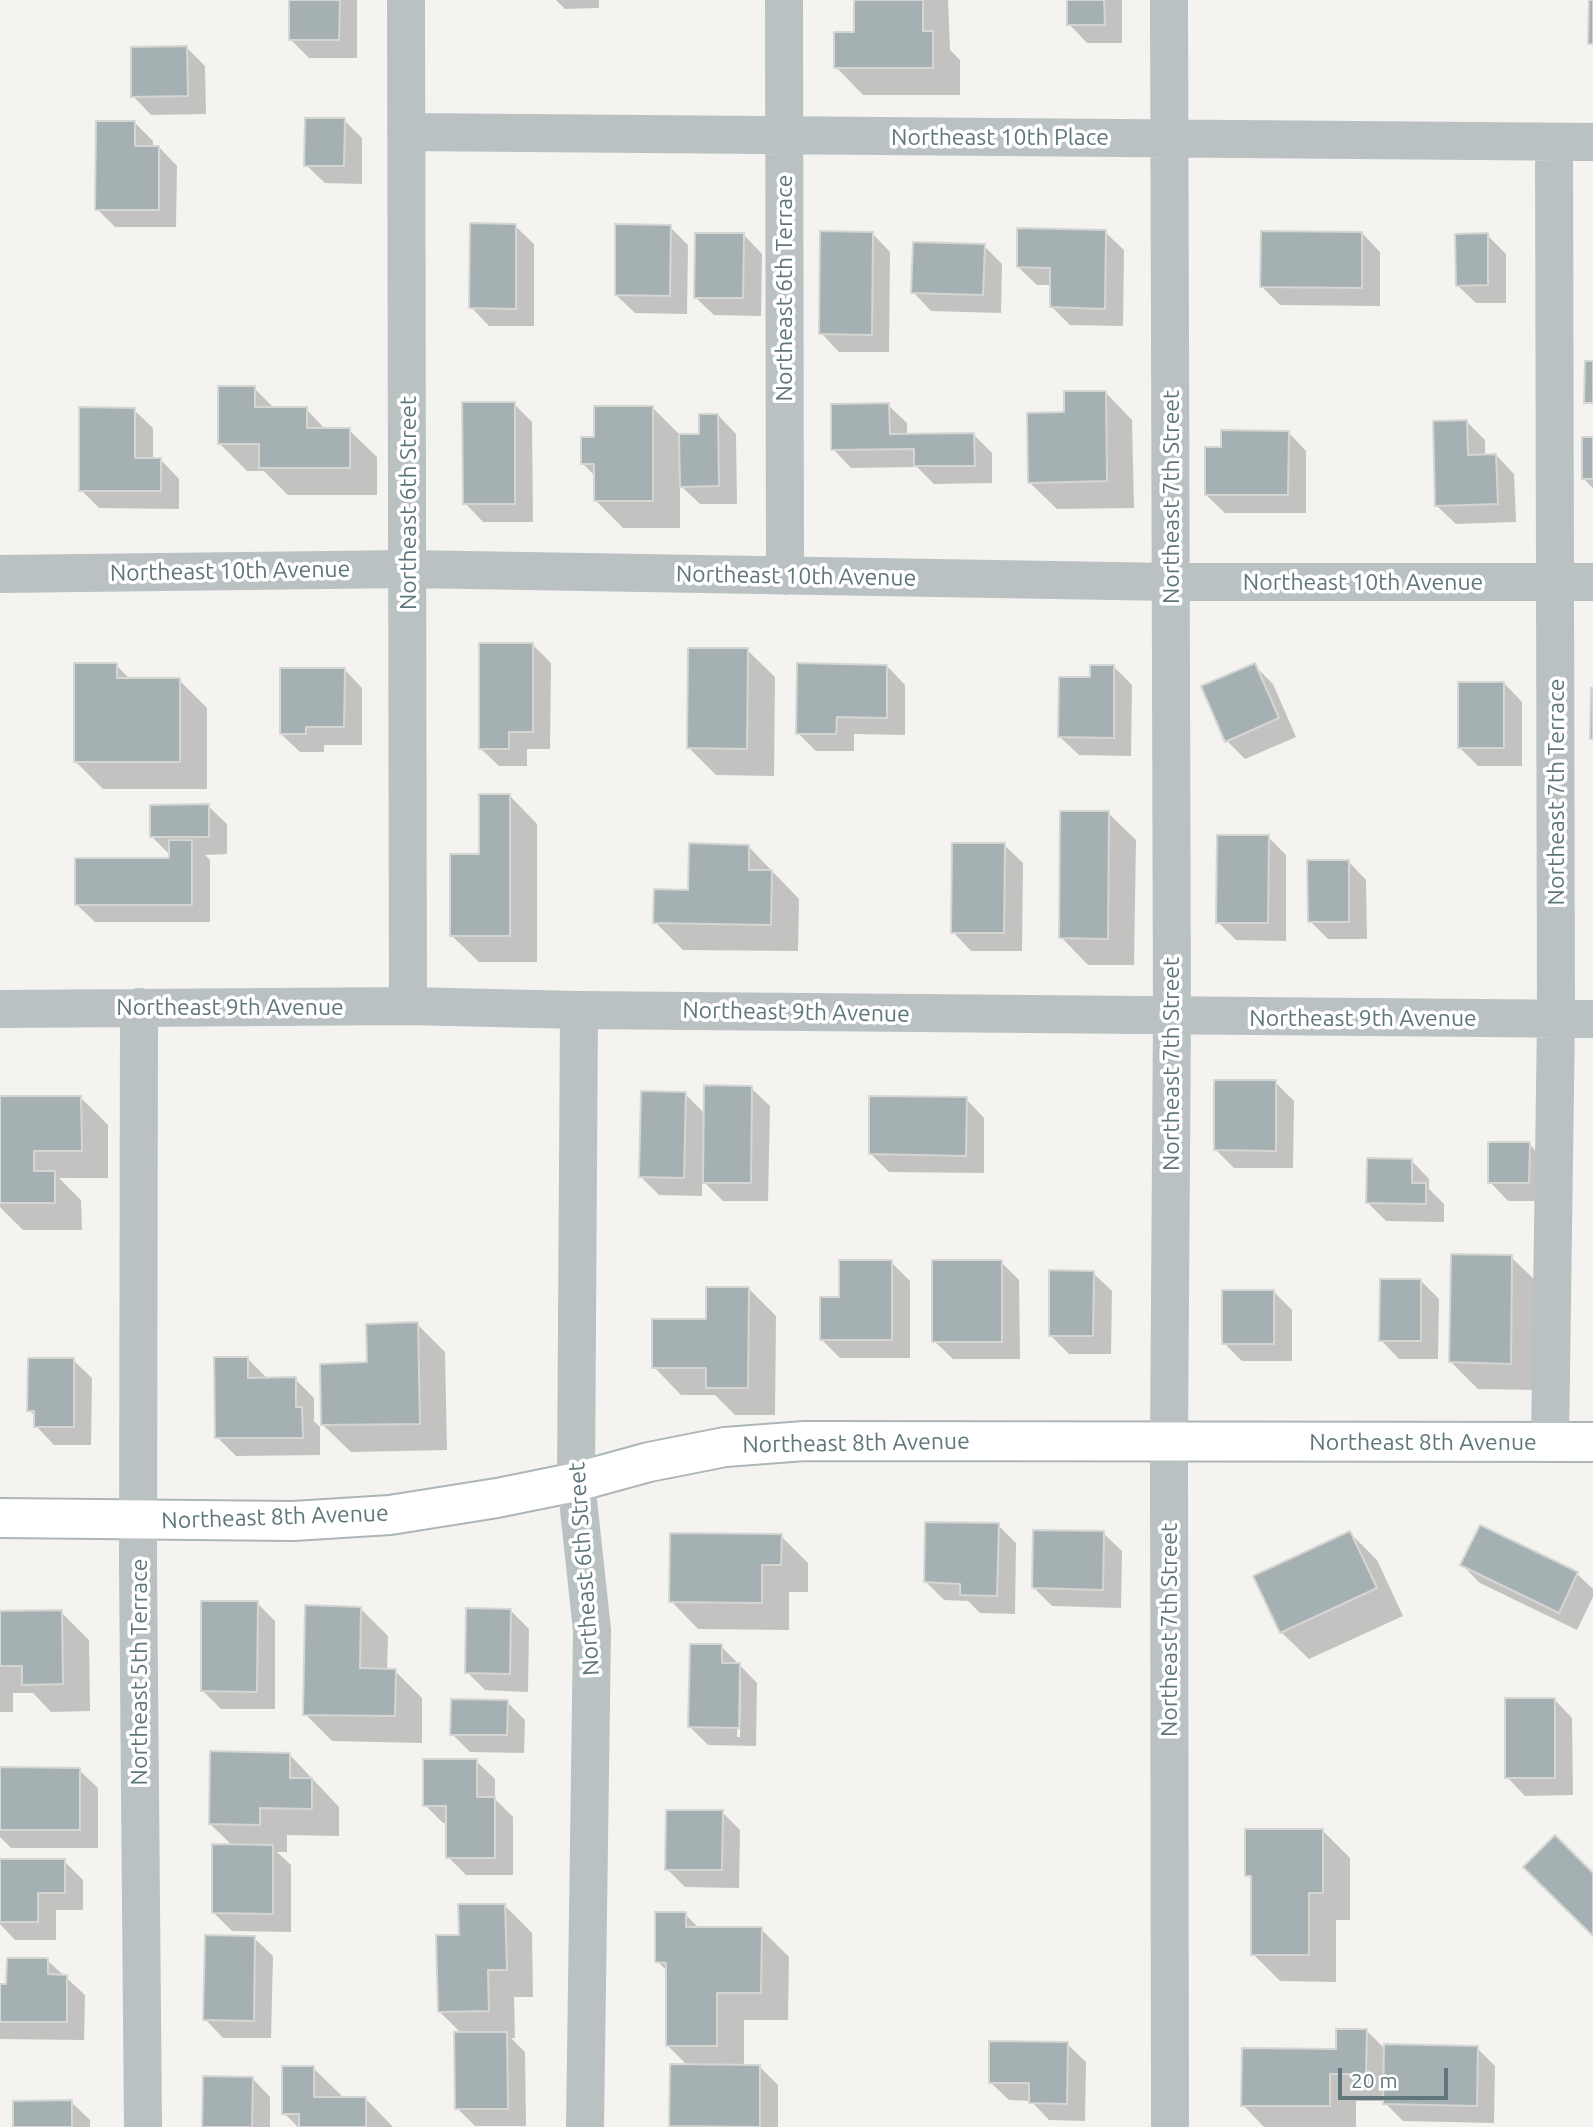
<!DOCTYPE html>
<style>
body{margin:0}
#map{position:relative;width:1593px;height:2127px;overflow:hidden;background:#f4f3f0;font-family:Ubuntu,sans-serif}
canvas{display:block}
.scale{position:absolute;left:1338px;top:2068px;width:110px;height:32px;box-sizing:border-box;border:4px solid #5f777b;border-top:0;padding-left:9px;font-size:21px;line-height:24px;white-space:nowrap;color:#5f777b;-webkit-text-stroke:5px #fff;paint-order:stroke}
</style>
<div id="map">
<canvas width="1593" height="2127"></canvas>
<div class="scale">20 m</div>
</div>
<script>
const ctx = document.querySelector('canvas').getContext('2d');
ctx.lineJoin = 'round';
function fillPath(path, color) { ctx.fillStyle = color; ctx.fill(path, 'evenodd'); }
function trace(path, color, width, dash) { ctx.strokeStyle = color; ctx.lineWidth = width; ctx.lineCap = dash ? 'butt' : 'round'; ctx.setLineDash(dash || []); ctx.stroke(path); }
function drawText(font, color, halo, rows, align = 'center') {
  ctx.font = font + ' Ubuntu,sans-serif'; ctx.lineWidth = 7; ctx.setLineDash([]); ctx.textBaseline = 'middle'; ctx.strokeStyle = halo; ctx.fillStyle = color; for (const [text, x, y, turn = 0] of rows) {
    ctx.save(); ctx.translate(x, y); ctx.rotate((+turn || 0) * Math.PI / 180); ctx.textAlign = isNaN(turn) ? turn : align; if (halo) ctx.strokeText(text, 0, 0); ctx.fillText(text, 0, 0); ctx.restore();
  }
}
fillPath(new Path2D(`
 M290 0H357V58H309L290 39Z
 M556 0H599V8L565 9Z
 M855 0H948L950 50 960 60V95H863L836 67 855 33Z
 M1068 0H1122V43H1087L1069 24Z
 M187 48 205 66 206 114 151 115 133 96Z
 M344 120 362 138V184L325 183 306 165Z
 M134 122 153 141V147H159L177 166 176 227H115L97 209Z
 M515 226 534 244V326H489L471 307Z
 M670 227 688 245 687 314 635 313 616 295Z
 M1105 232 1124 250 1123 326 1070 325 1052 307V285H1037L1018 267Z
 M872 233 890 252 889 352H839L821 333Z
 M1362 233 1380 252V306L1280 305 1262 287Z
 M744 235 762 254 761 316 714 315 695 297Z
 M1487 235 1506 254V303H1476L1457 285Z
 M984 246 1002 264 1001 313 931 311 913 292Z
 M254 388 275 409H306L326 430H349L377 457V495H288L264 471H247L219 443Z
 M1105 392 1132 420 1134 508 1057 509 1029 482 1065 414Z
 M514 404 532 422 533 522H483L465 503Z
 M888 405 907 423V436L974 435 992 453V483L934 484 917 467 851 468 833 449Z
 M653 408 680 435H701L718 415 736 434 737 504H700L680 485V528H623L595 500V476L583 464 596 438Z
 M134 410 153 428V460H161L179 479V509L99 508 81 490Z
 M1467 422 1485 440V456L1496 455 1514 474 1516 522 1456 524 1437 506Z
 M1288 432 1306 451V513H1225L1206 495 1223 449Z
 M1593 439V488L1583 478Z
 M532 644 551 663 550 749H527V766H499L480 748Z
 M747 650 775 677 774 776 716 775 688 747Z
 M116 665 131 680H179L207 708V789H103L75 761Z
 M1254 665 1273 684 1296 737 1245 759 1227 741Z
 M887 666 905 685V735L854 734V751H816L798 733Z
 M1113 666 1132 685 1131 756 1079 755 1060 737 1091 679Z
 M344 669 362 688V745H324V752H300L281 734Z
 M1504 683 1522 702V766H1478L1459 747Z
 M510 796 537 824V962H479L451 935 481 855Z
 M208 806 227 824V854L205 855 210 860V922H95L76 904 171 860 170 855 152 837Z
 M1108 813 1136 840 1134 965H1088L1061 937Z
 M1268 837 1286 855V941L1236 940 1218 922Z
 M1004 845 1023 863 1022 951H971L953 932Z
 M748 846 799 899 798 951 683 950 655 922 690 892Z
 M1348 861 1366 880 1367 939H1328L1310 921Z
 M1275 1082 1294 1101 1293 1168H1234L1215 1149Z
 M751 1088 770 1106 768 1201H723L702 1180V1196L659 1195 641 1177 685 1094 705 1114Z
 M80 1097 108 1125V1178H59L81 1200 82 1230H23L0 1207V1098Z
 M966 1099 984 1118V1173L889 1172 871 1154Z
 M1529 1144 1547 1162V1201H1508L1490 1182Z
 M1411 1160 1429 1179V1189L1444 1204V1222L1386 1221 1368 1203Z
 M1511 1257 1539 1284 1537 1390 1478 1389 1451 1362Z
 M891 1262 910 1281V1358H840L821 1339 841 1299Z
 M1001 1262 1019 1280 1020 1359H953L934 1341Z
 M1093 1273 1112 1291 1111 1354H1069L1051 1336Z
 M1420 1280 1439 1299 1438 1359H1399L1381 1340Z
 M748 1288 776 1316 775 1415H735L715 1395H681L654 1367Z
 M1274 1292 1292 1310V1361H1242L1224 1343Z
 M417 1324 445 1352 447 1450 351 1452 323 1425 369 1364Z
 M248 1359 266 1377V1380L295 1379 314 1398V1421L320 1427V1455L236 1456 217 1437Z
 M73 1360 92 1378 91 1445H54L36 1426V1417L29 1410Z
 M998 1525 1016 1543 1015 1614 980 1613 968 1601 944 1600 926 1582Z
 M1481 1527 1577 1574 1593 1589V1597L1577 1630 1480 1583 1462 1565Z
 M1103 1533 1122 1551 1121 1608 1052 1606 1034 1588Z
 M1350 1533 1377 1560 1403 1616 1309 1659 1281 1632Z
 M781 1536 808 1563V1592H789V1630L698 1629 671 1601Z
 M257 1603 275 1621V1709H221L202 1690Z
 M360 1608 388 1636 387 1671H395L422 1698V1743L332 1741 305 1714Z
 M511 1611 529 1629 528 1692 485 1690 467 1672Z
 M0 1612H61L89 1640 90 1711 51 1712 33 1693H13V1712H0Z
 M721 1646 757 1683 756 1746 708 1745 690 1727ZM738 1677 741 1680 740 1737H737Z
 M1554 1699 1572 1718 1573 1795 1525 1796 1507 1777Z
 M507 1702 525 1720 524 1753 470 1752 452 1734Z
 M289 1754 339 1807V1836L287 1835V1852H277L291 1865V1932L232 1931 214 1913 233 1846 210 1824Z
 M476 1761 495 1779V1799L513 1817V1875H466L448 1857V1823H443L425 1805Z
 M0 1769 79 1770 98 1788V1848H11L0 1837Z
 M722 1812 740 1830 739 1888 685 1887 667 1869Z
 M1322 1830 1350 1858V1920H1336V1982L1280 1981 1253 1954V1881L1247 1875Z
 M0 1861H64L83 1880V1910H56V1940H15L0 1924Z
 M504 1905 532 1933 533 1997H514L515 2038H511L525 2052 526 2126H475L457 2108 462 2034 440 2012 460 1937Z
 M685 1914 700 1929H761L789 1957 788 2020H744V2067H760L778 2085V2127H673L671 2125 688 2066 667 2045 668 1972 657 1961Z
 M254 1938 273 1956 271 2038H223L205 2019Z
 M47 1960 85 1995 84 2040 0 2039V1985H8Z
 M1366 2030 1386 2050 1477 2048 1495 2066 1494 2123 1403 2121 1385 2103V2101H1356V2127H1264L1243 2105 1338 2050Z
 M1067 2044 1086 2062 1085 2121 1049 2120 1031 2101 1009 2100 990 2082Z
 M313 2068 341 2095V2099L365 2098 393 2127H298L284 2113Z
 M252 2078 270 2097V2127H204Z
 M71 2102 90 2120V2127H15Z`), '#0003');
const building = new Path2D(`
 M289 0H340L339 40H289Z
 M854 0H923V31H933V68H834V32H854Z
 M1067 0H1104L1105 25H1067Z
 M1589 0H1593V44H1588Z
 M187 46 188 96 131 97V47Z
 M305 118H345L344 166H304Z
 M96 121H135V146H159V210H95Z
 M470 223 516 224V309L469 308Z
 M615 224 671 225 670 296 615 295Z
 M1017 228 1106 230 1105 309 1050 307V268L1017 267Z
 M820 231 873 232 872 335 819 334Z
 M1261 231 1362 232V288L1260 287Z
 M695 233H744L743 298H694Z
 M1488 233V285L1456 286 1455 234Z
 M913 242 985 244 983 295 911 293Z
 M1585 361H1593V403H1584Z
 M218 386H255V407H307V428H350V468H259V444H218Z
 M1064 391H1106L1107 481 1028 483 1027 413 1064 412Z
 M462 402H515V504H463Z
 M889 403 890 434 974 433 975 466H914V449L831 450V404Z
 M594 406H653V501H594V464H581V437H594Z
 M79 407 135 408V458H161V491H79Z
 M699 414H718L719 486 680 487 679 434H699Z
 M1467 420 1468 455 1496 454 1498 504 1435 506 1433 421Z
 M1221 430 1289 431 1288 495H1205V447H1221Z
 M1582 437H1593V479H1582Z
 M479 643H533V732H509V749H479Z
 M688 648H748L747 749 687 748Z
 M74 663H117V678H180V762H74Z
 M797 663 887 665V718L837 717 836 734H796Z
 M1255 663 1279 718 1225 742 1201 686Z
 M1090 665H1114V738L1058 737 1059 677H1090Z
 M280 668H345L344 727H306V734H280Z
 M1458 682H1504V748H1458Z
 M1591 688H1593V739H1590Z
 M479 794H510V936H450V854H479Z
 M209 804V837H150V805Z
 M1060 811H1109L1108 939 1059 938Z
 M1217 835H1269L1268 923H1216Z
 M169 840H192V905H75V858H169Z
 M689 843 749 845V870H772L771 925 653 923 654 889 688 890Z
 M952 843H1005L1004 933H951Z
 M1307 860H1349V922H1308Z
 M1214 1080H1276V1151L1214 1150Z
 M704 1085 752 1086 751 1183H703Z
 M641 1091 686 1092 684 1178 639 1177Z
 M0 1096H81L82 1151H34V1171H55V1203H0Z
 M869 1096 967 1097 966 1156 869 1154Z
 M1488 1142H1530L1529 1183H1488Z
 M1367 1158 1412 1159V1183H1426V1204L1366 1203Z
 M1451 1254 1512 1255 1511 1364 1449 1362Z
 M839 1260H892V1340H820V1297H839Z
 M932 1260H1002V1342H932Z
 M1049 1270 1094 1271 1093 1336H1049Z
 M1380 1279H1421V1341H1379Z
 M706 1287H749L748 1388H706V1368H652V1319H706Z
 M1222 1290H1274V1344H1222Z
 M418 1322 420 1424 321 1425 320 1364 367 1362 366 1324Z
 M214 1357H248V1378L296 1377V1407H302L303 1438H215Z
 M28 1358H74V1427H34V1411H27Z
 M925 1522 999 1523 997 1596 960 1595V1584L924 1582Z
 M1480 1525 1578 1572 1559 1613 1460 1565Z
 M1033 1530 1104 1531 1103 1590 1032 1588Z
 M1350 1531 1377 1588 1280 1633 1253 1576Z
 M670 1533 782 1534 781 1565H762V1603L669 1602Z
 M201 1601H258L257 1692 201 1691Z
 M305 1605 361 1607 360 1668 396 1669 395 1716 303 1715Z
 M466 1608 511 1609 510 1674 465 1673Z
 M62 1610 63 1684 22 1685V1666H0V1611Z
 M690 1644H722V1663H740L739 1728 688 1727Z
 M1505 1698H1555V1778H1505Z
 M451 1699 508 1700 507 1735H450Z
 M210 1751 290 1753V1778H312V1809L260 1808V1825L209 1824Z
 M423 1759H477V1797H495V1858H446V1806H423Z
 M0 1767 80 1768V1830H0Z
 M666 1810H723L722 1870H665Z
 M1245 1829H1323V1893H1309V1955H1251V1876H1245Z
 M1555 1835 1593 1873V1936L1523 1867Z
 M212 1844 273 1845V1914L212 1913Z
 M0 1859H65V1893H38V1922H0Z
 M458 1904H505L507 1970H488L489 2011 438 2012 436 1935H459Z
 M655 1912H686V1927H762L761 1993H717V2046H666V1963L655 1962Z
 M205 1935 255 1936 254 2021 203 2020Z
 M7 1958H48V1974L67 1975V2022H0V1984H6Z
 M1336 2029H1367L1366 2074H1330V2106H1241L1242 2048 1336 2049Z
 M454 2032H507L508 2109H455Z
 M989 2041 1068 2042 1067 2104 1029 2103V2083H989Z
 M1384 2044 1478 2046 1477 2106 1383 2104Z
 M670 2064 760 2065V2127L669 2126Z
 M282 2066H314V2097H366V2127H299V2114H282Z
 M203 2076 253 2077 252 2127H202Z
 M72 2100V2127H13V2101Z`);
fillPath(building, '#a4b0b2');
trace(building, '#d5d5d3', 2);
const secondary = new Path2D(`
 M0 1518 293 1521 390 1515 497 1498 576 1482 649 1462 725 1447 805 1441 1593 1442`);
trace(secondary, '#adb6b7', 42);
trace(new Path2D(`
 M406 0 408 1006
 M784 0 785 576
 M1169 0 1172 1016 1169 1442 1170 2127
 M406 132C802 137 1197 137 1593 142
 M0 574 408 569 1171 582H1593
 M139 1007 138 1567 143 2127
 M0 1009 408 1006 579 1010 1593 1019
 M579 1010 576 1482 592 1630 585 2127
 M1550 1442 1556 1019 1554 142`), '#bac1c3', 38);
trace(secondary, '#fff', 38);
drawText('23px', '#5f777b', '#fff', [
 ["Northeast 10th Place",1000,137],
 ["Northeast 6th Terrace",784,288,-90],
 ["Northeast 7th Street",1171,497,-90],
 ["Northeast 6th Street",408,503,-90],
 ["Northeast 10th Avenue",230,571,-1],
 ["Northeast 10th Avenue",796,576,1],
 ["Northeast 10th Avenue",1363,582],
 ["Northeast 7th Terrace",1556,792,-90],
 ["Northeast 9th Avenue",230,1007],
 ["Northeast 9th Avenue",796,1012,1],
 ["Northeast 9th Avenue",1363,1018],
 ["Northeast 7th Street",1171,1064,-90],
 ["Northeast 8th Avenue",1423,1442],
 ["Northeast 8th Avenue",856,1443,-1],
 ["Northeast 8th Avenue",275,1517,-2],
 ["Northeast 6th Street",584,1569,-94],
 ["Northeast 7th Street",1169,1630,-90],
 ["Northeast 5th Terrace",139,1672,-90]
]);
</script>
